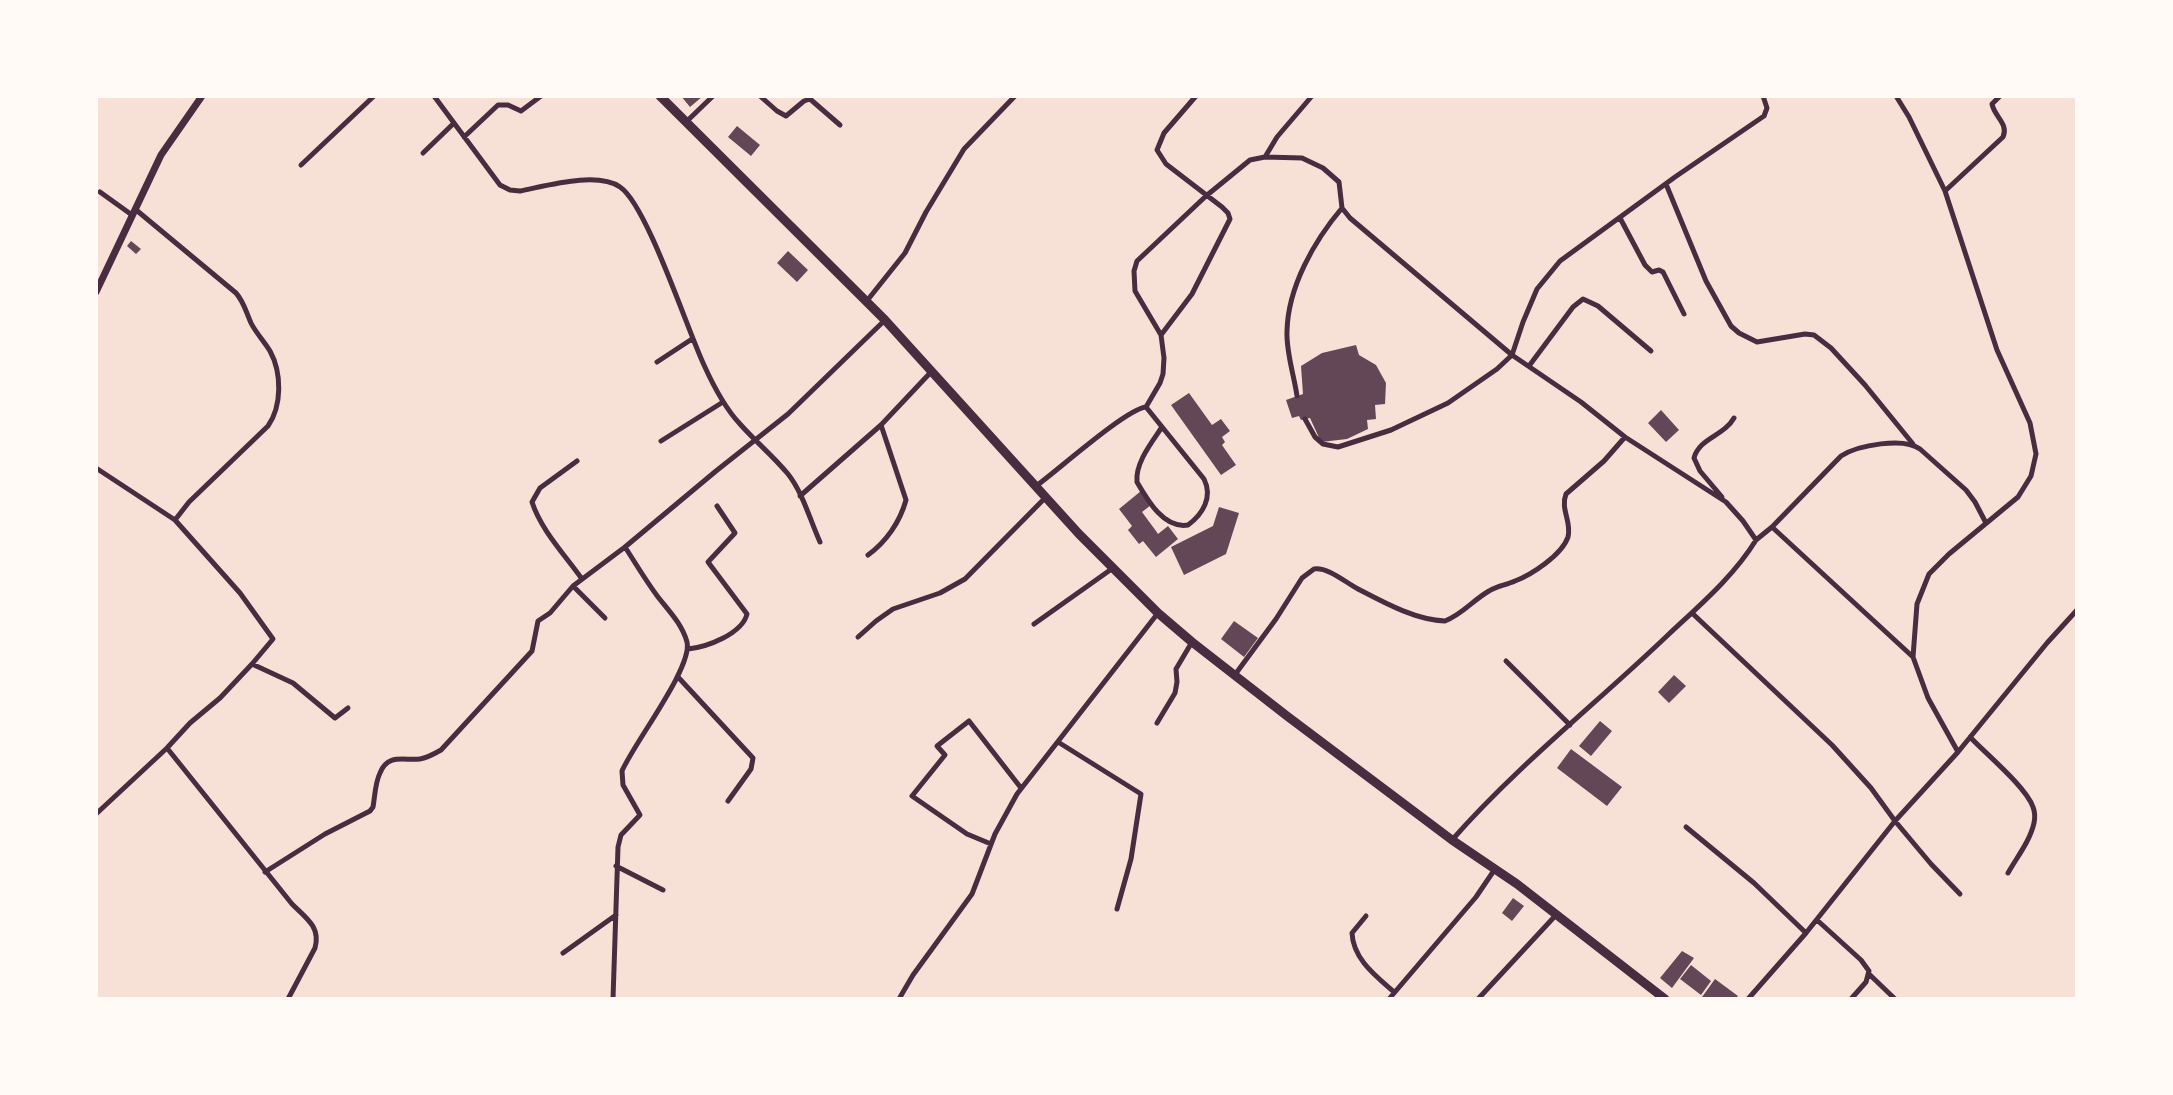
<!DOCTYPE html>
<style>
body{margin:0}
#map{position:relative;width:2173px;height:1095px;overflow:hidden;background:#f7e1d7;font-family:"Nunito Sans",sans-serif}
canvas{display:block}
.frame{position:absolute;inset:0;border:98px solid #fffaf5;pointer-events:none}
</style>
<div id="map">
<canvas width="2173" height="1095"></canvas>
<div class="frame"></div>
</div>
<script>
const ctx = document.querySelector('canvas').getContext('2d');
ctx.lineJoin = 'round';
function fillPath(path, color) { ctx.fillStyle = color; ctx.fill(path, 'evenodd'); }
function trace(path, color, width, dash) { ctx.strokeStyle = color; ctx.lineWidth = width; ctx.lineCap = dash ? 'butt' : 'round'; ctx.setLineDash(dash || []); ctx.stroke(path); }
fillPath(new Path2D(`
 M681 96H703L690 107Z
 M737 126 760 145 751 156 728 137Z
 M131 241 141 249 136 254 127 246Z
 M788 251 808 270 797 282 777 263Z
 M1356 345 1359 355 1376 365 1386 383 1385 404 1375 405 1376 419 1367 420 1368 429 1347 439 1321 442 1310 418 1301 420 1299 416 1292 418 1286 400 1303 394 1301 366 1322 353Z
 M1189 393 1212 425 1221 419 1230 431 1222 437 1225 442 1222 445 1236 465 1221 475 1171 405Z
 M1661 410 1679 430 1666 442 1648 423Z
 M1141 491 1151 505 1142 512 1156 531 1158 534 1168 526 1178 539 1156 557 1143 541 1139 544 1128 530 1132 526 1119 509Z
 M1219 507 1239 513 1226 554 1184 575 1171 547 1213 526Z
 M1234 621 1258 638 1244 657 1221 639Z
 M1674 675 1686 686 1669 703 1658 692Z
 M1600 721 1612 731 1591 756 1579 746Z
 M1571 749 1622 787 1607 806 1557 768Z
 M1513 898 1524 906 1512 921 1502 913Z
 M1682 951 1694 958 1672 988 1660 978Z
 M1691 965 1711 981 1701 995 1680 979Z
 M1715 979 1738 996 1735 999H1704L1702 997Z`), '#644757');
trace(new Path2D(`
 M434 96 500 185 510 190 520 191C546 186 597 171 620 187 647 205 687 329 704 365 713 385 724 407 740 424 755 441 773 456 788 474 803 493 810 520 820 542
 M760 96 777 111 786 116 804 101 810 99 840 125
 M1896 96 1909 117 1945 191 1997 350 2030 423 2036 454 2031 476 2018 497 1949 554 1929 574 1917 604 1913 657
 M685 123 713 96
 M464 137 498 105H508L521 111 541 96
 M423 153 454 123
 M1265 157 1277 137 1312 96
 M301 165 374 96
 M1666 184 1706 281 1731 326 1739 333 1757 342 1805 334 1814 335 1831 348 1865 385 1913 444
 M1945 191 2003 137C2009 124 1994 116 1992 104L2000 96
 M100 192 132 215
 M135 209 236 293C244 302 246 312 251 323 256 333 264 341 270 351 282 373 282 406 268 426L189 502 175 520
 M1620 218 1645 265 1652 272 1659 270 1663 272 1684 314
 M866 302 905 253 926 212 964 149 1015 96
 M1161 335 1192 294 1230 219 1228 213 1222 207 1166 164 1157 150 1164 133 1196 96
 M657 362 692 339
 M1529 366 1573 307 1583 299 1598 306 1651 351
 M1297 396C1294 375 1286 352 1287 331 1288 287 1314 241 1342 208
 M1146 407 1204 479C1213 497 1203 514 1188 525 1164 529 1148 501 1137 482 1135 463 1152 442 1162 427
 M1305 419 1315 437 1323 444 1338 447 1391 430 1448 403 1497 369 1512 355 1523 322 1537 289 1560 261 1675 177 1764 116 1767 108 1763 96
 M661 441 723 402
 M577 461 540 488 532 502C541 530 565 555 582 579
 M96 468 175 520 240 593 273 639 252 664 220 698 190 723 167 748 96 814
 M1036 486C1057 471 1126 409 1146 407L1160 383 1163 374 1164 358 1161 335 1135 291 1134 271 1137 261 1206 196 1250 160 1265 157 1302 158 1323 168 1339 182 1342 208 1350 218 1512 355 1581 402 1625 437 1726 502 1743 521 1756 540C1734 576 1700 605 1669 634 1597 703 1518 765 1452 840
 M800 496 881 425 931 372
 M1722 497 1700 471 1694 458C1699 438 1724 436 1734 418
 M1772 527 1841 456C1858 445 1904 437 1920 449L1966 490 1975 502 1986 523
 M868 555C886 542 900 522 906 500L881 425
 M573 586 605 618
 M1692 613 1832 745 1871 788 1895 821 1931 864 1960 894
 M1034 624 1113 568
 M858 637 876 621 893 609 940 593 965 579 1045 498
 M688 649C707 647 742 634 747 614L708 562 735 533 717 506
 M1506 661 1570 725
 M252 664 293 683 335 718 348 708
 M1234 676 1276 619 1302 578 1314 569C1328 567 1345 582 1358 589 1383 602 1415 620 1445 621 1463 614 1473 600 1489 591 1497 586 1506 585 1515 581 1531 575 1562 555 1568 537 1572 522 1560 509 1566 494L1604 461 1625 437
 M678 677 753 758 751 769 728 801
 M1157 723 1175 693 1177 682 1176 669 1192 642
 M1970 737C1986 754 2026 787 2033 807 2035 812 2035 818 2034 823 2030 841 2017 857 2008 873
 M1058 742 1141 794 1131 859 1117 909
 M167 748 292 904C306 918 321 927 315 948L288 999
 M1958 752 2047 643 2077 610
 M1686 827 1754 883 1806 933
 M991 844 967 834 912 796 945 755 937 746 969 721 1021 788
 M616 866 663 890
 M265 872 325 834 370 811 373 807C375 796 375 783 380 773 388 753 404 761 420 759 427 758 434 754 441 750L532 651 538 621 550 613 573 586 625 547 716 471 788 414 885 320
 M1366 916 1352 933C1353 959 1376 976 1394 992
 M1817 920 1861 960 1869 971 1866 982 1851 999
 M563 953 616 915
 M1869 974 1895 999
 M613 999 618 847 621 835 640 815 623 785 622 771C634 743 693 667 687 642 682 624 669 611 658 597 646 581 636 564 625 547
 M899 999 913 975 972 894 995 834 1017 794 1158 613
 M1389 999 1476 897 1495 869
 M1478 999 1556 915
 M1748 999 1806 933 1895 821 1958 752 1928 698 1913 657 1772 527 1756 540`), '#4a2c40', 5);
trace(new Path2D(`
 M96 292 161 155 202 96`), '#4a2c40', 7);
trace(new Path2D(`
 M660 96 885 320 1079 534 1158 613 1192 642 1287 716 1452 840 1517 884 1665 999`), '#4a2c40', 9);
</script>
